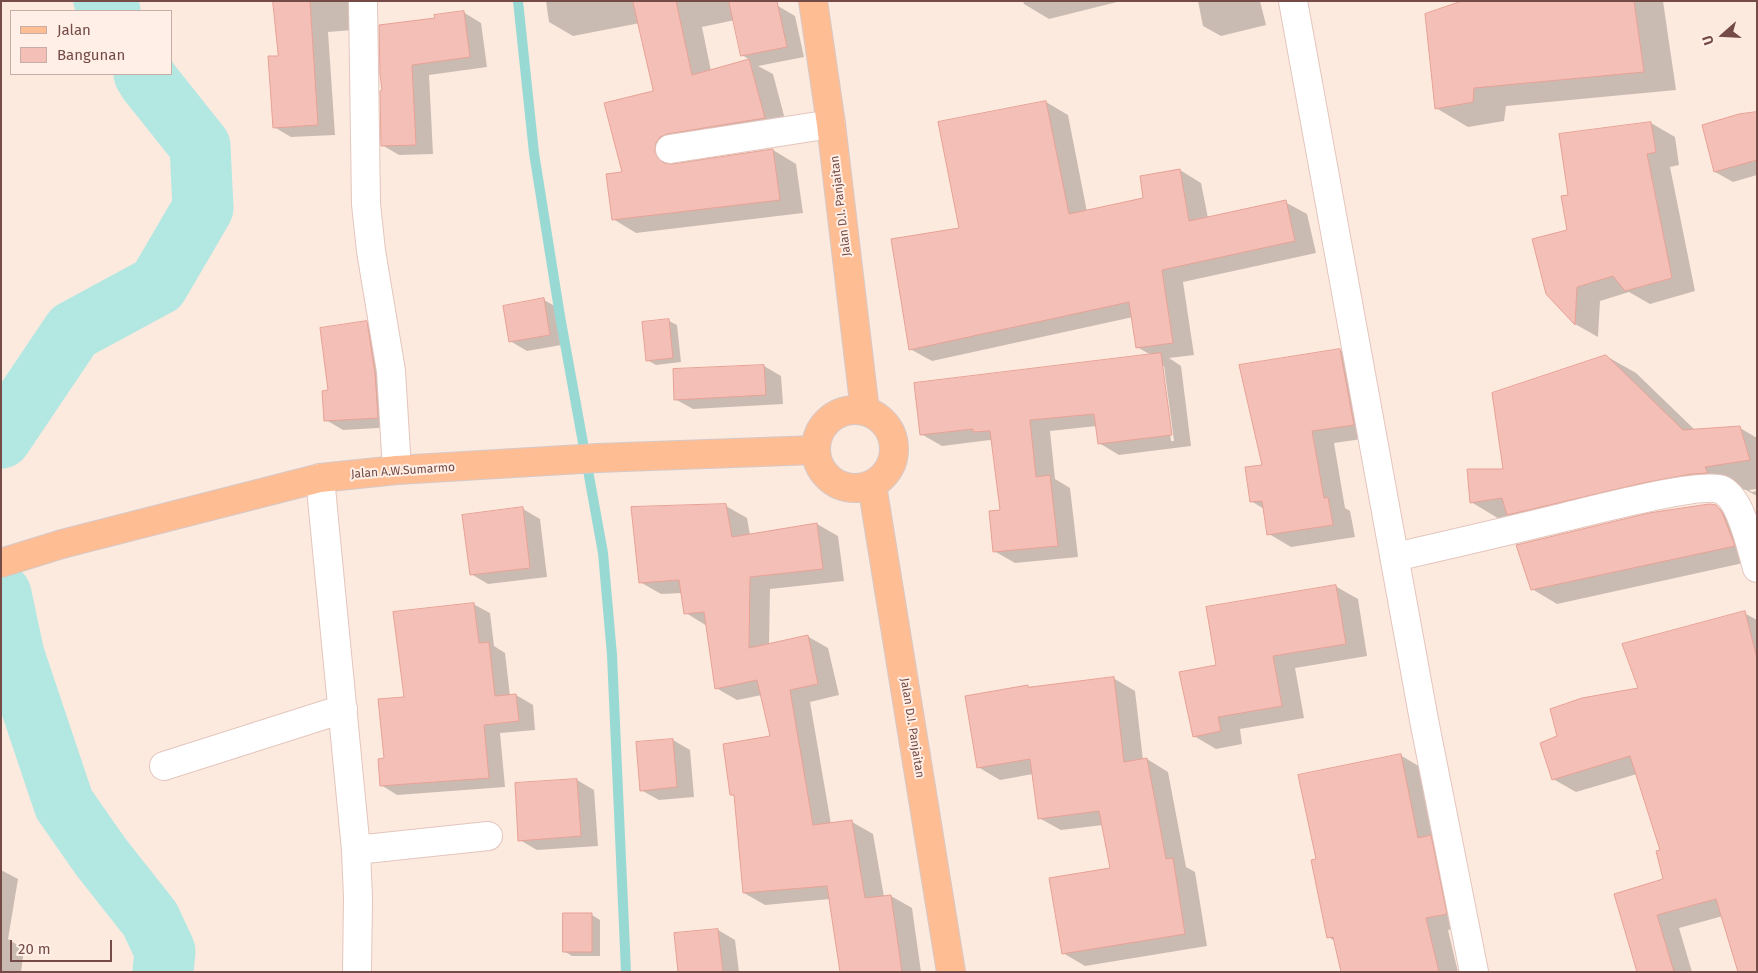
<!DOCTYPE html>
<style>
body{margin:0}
#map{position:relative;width:1758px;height:973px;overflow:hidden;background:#fdeadf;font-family:"Fira Sans",sans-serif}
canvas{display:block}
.frame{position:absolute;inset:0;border:2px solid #744b46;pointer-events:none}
.legend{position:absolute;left:10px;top:10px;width:162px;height:65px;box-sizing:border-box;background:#ffefe6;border:1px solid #c7ada6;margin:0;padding:6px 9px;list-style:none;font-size:15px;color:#744b46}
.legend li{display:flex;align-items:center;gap:10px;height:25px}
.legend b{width:25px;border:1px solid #c7ada6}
.north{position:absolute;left:1698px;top:10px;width:50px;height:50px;-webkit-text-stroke:4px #ffefe6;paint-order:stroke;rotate:251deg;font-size:14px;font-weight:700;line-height:20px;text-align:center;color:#744b46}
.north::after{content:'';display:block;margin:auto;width:18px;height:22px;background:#744b46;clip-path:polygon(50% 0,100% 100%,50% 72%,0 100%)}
.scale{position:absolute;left:10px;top:940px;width:102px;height:22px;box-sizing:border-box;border:2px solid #744b46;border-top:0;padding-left:6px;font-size:15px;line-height:18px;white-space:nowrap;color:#744b46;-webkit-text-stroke:4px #ffefe6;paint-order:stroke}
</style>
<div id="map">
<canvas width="1758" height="973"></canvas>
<div class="frame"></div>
<ul class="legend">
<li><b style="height:6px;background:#ffbd94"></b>Jalan</li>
<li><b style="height:14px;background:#f4bfb6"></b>Bangunan</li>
</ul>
<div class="north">U</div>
<div class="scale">20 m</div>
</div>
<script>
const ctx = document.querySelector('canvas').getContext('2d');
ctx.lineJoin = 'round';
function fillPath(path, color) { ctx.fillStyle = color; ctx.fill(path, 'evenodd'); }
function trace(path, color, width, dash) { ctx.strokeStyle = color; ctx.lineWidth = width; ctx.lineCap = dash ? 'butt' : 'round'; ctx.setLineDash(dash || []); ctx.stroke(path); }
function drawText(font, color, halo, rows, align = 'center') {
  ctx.font = font + ' "Fira Sans",sans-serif'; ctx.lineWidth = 4; ctx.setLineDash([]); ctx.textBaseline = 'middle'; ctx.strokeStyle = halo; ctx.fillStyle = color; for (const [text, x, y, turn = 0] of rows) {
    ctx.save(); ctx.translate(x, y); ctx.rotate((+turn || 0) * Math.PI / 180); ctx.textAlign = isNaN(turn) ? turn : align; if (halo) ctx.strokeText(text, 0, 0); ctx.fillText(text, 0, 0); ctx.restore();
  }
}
fillPath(new Path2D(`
 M275 1H368L365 29 328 32 335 135 291 137 274 127 279 57Z
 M546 1H774L778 6 795 16 804 57 758 66 773 74 788 131 679 156 677 165 773 150 796 164 803 213 636 233 613 219 623 173 654 92 640 23 573 36 549 22ZM735 20 742 55 750 60 711 71 702 27Z
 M1023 1H1121L1049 19 1024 4Z
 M1198 1H1260L1266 25 1221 36 1203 26Z
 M1465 1H1663L1676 90 1506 106 1504 121 1468 127 1436 108Z
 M463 12 481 23 487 67 429 75 433 154 399 155 382 145 383 92 436 19Z
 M1046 102 1068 115 1087 212 1144 199 1180 170 1201 183 1208 218 1285 202 1307 214 1316 253 1183 282 1194 355 1169 358 1181 366 1191 446 1119 455 1099 443 1097 426 1050 431 1055 479 1070 488 1078 557 1015 563 994 551 1001 511 993 442 990 440 942 446 921 434 1151 355 1137 347 1133 317 932 361 910 349 961 229ZM1162 366H1164L1174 441H1171Z
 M1757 114V175L1733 182 1715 172Z
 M1651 123 1675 137 1679 165 1670 167 1695 291 1650 304 1629 292 1600 301 1598 337 1575 324 1548 294 1568 231 1569 196Z
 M544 300 562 310 567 344 527 351 510 341Z
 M669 321 677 325 681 362 656 365 647 360Z
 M367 323 384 333 395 427 343 430 326 420 329 391Z
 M1340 350 1362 363 1376 437 1334 443 1345 508 1350 511 1355 537 1291 547 1269 534 1264 509 1251 501 1263 466 1241 366Z
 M1606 356 1636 373 1695 430 1740 428 1757 438V489L1749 490 1752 492 1757 491V496L1746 490 1741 489 1501 520 1471 502 1505 471Z
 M764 366 781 376 783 404 693 409 675 399Z
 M726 506 747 518 750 535 817 524 838 536 844 581 770 589 769 645 807 636 828 648 839 695 810 702 831 824 852 822 873 834 884 897 891 896 912 908 921 972H841L830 899 765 905 744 893 735 797 731 794 771 737 762 695 737 700 716 688 707 626 686 613 682 593 661 594 640 582Z
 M1715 506 1741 521 1757 560 1557 604 1532 589Z
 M523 509 540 519 547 577 488 584 471 574Z
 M1335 586 1358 599 1367 656 1295 668 1304 718 1240 729 1242 744 1216 749 1194 736 1217 666Z
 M473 604 490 613 494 646 505 653 510 696 516 695 533 705 535 730 500 733 505 787 397 795 381 785 386 759 405 698Z
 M1744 613 1757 620V972L1723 916 1679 928 1692 972H1639L1665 880 1662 851 1637 774 1576 792 1553 779 1559 736 1639 689Z
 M1113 678 1135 691 1143 760 1147 759 1168 772 1186 867 1195 872 1207 946 1085 966 1063 953 1111 869 1103 825 1061 830 1039 818 1033 774 1000 780 978 767 1028 687 1030 688Z
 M673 740 690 750 694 797 659 800 641 790Z
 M1400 755 1422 768 1468 926 1448 930 1458 972H1342L1334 941 1329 937 1317 860Z
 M577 780 594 790 598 846 537 850 520 840Z
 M1 870 18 879 8 939 24 949 21 972H1Z
 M592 915 600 920V956H572L564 951Z
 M718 930 735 940 739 972H679Z`), '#0003');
trace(new Path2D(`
 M518 1 534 153 560 316 603 553 612 655 626 972`), '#99d9d4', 10);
trace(new Path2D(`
 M104 1 110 11
 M1 438 73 331 158 285 203 208 200 146 149 82 144 74
 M1 594 14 655 64 804 101 857 150 919 165 951 163 972`), '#b3e7e2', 61);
const building = new Path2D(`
 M273 1H310L318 125 273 128 268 56H278Z
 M633 1H676L692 75 749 59 765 118 667 134 660 137 656 143 655 151 658 158 664 163 672 164 773 149 780 200 612 220 606 174 622 172 604 103 653 91Z
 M729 1H777L787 47 741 56Z
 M1462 1H1634L1644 72 1474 88 1473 102 1435 109 1425 14Z
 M464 11 470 57 412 65 416 145 381 146 380 91 382 90 380 75 379 25 435 18 434 15Z
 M1046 101 1069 214 1143 198 1140 176 1180 169 1189 221 1286 200 1295 241 1162 270 1173 343 1136 348 1129 302 909 350 891 239 959 228 938 122Z
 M1757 112V160L1714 172 1702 125 1739 114Z
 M1651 122 1656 152 1647 154 1672 278 1625 291 1613 276 1577 287 1575 325 1546 294 1532 239 1567 230 1561 196 1568 195 1559 134Z
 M544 298 550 335 509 342 503 306Z
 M669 319 673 358 646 361 642 322Z
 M367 321 375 373 378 418 324 421 322 391 328 390 320 328Z
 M1340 349 1354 425 1312 431 1324 498 1328 497 1333 525 1267 535 1262 501 1250 502 1245 467 1262 465 1239 365Z
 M1161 353 1172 435 1098 444 1094 414 1030 420 1036 477 1050 475 1058 546 993 552 989 511 1000 510 990 431 973 432V429L920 435 914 383Z
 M1606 355 1683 430 1740 426 1750 460 1705 467 1708 473 1691 474 1643 483 1507 515 1502 498 1470 503 1467 469H1503L1492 393Z
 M764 365 766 395 674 400 673 369Z
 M726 504 732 537 817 523 823 569 750 577 749 648 808 635 818 684 790 690 813 825 852 820 865 898 891 895 902 972H840L827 886 743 893 734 795H730L723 744 770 736 757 680 715 689 704 612 684 614 679 580 639 583 631 507Z
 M1710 504 1716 505 1722 512 1735 546 1531 590 1516 545 1649 513Z
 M523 507 530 568 470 575 462 515Z
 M1336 585 1346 644 1273 656 1282 706 1218 717 1221 731 1193 737 1179 672 1216 665 1206 607Z
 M474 603 479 643 489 642 495 696 516 694 519 721 484 725 489 778 380 786 378 759 384 758 378 699 404 697 393 612Z
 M1745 611 1757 658V972H1738L1716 899 1657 915 1674 972H1637L1614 894 1663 879 1656 851 1660 850 1630 756 1552 780 1540 743 1557 736 1550 709 1582 698 1638 688 1622 644Z
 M1114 677 1124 762 1147 758 1166 859 1173 858 1185 934 1062 954 1049 878 1110 868 1099 811 1038 819 1030 759 977 768 965 696 1028 685V687Z
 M673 739 677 787 640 791 636 742Z
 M1401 754 1418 838 1431 835 1447 914 1426 918 1439 972H1341L1333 937 1327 938 1311 860 1316 859 1298 775Z
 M577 779 581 836 518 841 515 783Z
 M563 913H592V952H563Z
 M718 929 723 972H678L674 933Z`);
fillPath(building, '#f4bfb6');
trace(building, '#e7a195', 1);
const minor = new Path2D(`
 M363 1 366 204 371 251 391 371 397 470
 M1293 1 1424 720 1474 972
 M670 149 831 124
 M320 478 356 850 358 898 357 972
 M1395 557C1452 544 1508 531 1565 517 1591 511 1703 481 1722 490 1742 500 1751 548 1757 568
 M164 766 343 709
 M356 850 488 836`);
const primary = new Path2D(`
 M813 1 831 124 865 411
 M816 449a39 39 0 1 1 78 0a39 39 0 1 1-78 0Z
 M872 485 951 972
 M1 563 62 544 320 478 397 470 598 458 815 450`);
trace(minor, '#e3c6be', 30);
trace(primary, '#d5c9c8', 30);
trace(minor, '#fff', 28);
trace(primary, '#ffbd94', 28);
drawText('12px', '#744b46', '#ffefe6', [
 ["Jalan D.I. Panjaitan",841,206,-97],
 ["Jalan A.W.Sumarmo",403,471,-4],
 ["Jalan D.I. Panjaitan",912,728,81]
]);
</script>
